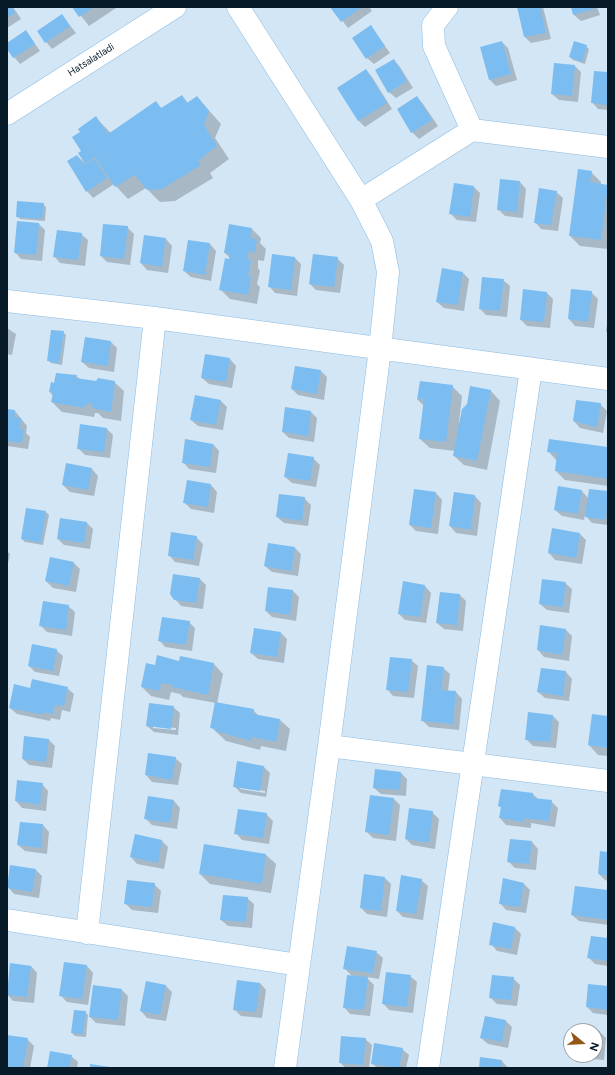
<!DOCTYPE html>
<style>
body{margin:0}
#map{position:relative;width:615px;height:1075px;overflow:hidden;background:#d3e6f6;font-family:Figtree,sans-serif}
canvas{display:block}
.frame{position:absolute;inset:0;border:8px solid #071a27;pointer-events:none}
.north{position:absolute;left:563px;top:1023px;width:40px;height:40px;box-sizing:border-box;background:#fff;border:1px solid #9ca3a9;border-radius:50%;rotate:108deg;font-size:11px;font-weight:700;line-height:16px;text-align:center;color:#071a27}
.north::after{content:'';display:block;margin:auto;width:14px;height:18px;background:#925715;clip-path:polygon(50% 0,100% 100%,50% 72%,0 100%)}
</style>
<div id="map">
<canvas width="615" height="1075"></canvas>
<div class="frame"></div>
<div class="north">N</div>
</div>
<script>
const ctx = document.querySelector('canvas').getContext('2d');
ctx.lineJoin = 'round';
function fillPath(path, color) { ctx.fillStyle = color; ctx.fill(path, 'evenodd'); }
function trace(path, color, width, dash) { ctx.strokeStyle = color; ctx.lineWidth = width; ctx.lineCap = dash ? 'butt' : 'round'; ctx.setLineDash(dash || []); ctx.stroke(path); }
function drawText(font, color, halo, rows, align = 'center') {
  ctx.font = font + ' Figtree,sans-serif'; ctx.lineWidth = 3; ctx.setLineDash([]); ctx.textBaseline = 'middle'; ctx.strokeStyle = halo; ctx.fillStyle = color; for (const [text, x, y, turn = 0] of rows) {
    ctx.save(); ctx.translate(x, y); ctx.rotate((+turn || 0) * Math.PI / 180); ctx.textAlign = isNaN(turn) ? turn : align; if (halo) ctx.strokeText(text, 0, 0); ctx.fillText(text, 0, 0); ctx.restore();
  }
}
fillPath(new Path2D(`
 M7 7H13L21 19 7 28Z
 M74 7H116V8L89 26Z
 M332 7H369L372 11 348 28Z
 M519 7H543L551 39 531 43 525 37Z
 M572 7H597L600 15 581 21 574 15Z
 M62 15 76 33 52 49 38 32Z
 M371 27 390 53 374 64 367 58Z
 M26 31 40 51 20 64 14 57 7 47V44Z
 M502 42 508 48 517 80 496 86 490 80Z
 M586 46 589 49 585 64 573 60 570 57Z
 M394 60 400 67 413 88 396 98 389 92Z
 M575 66 581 72 578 102 559 100 552 94Z
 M366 70 372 77 392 109 365 127 358 120Z
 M608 73V110L598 109 592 102Z
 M182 96 188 103 197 97 221 124 215 138 229 159 210 173 213 178 175 201 160 202 146 188 128 199 114 184 93 198 87 191 77 156 84 162 81 132 96 118 111 133 156 102 162 109Z
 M417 97 423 104 438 126 419 139 412 132Z
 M591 172 601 182V185L608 186V249L580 246 570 236Z
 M520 182 526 189 523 218 505 216 498 209Z
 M474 187 480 193 476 222 457 220 450 213Z
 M556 192 563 198 558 231 541 229 535 222Z
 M43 204 46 207 45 221 20 219 17 216Z
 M18 222 39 224 45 230 42 261 21 259 15 252Z
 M127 227 134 234 130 265 107 262 101 256Z
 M252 229 261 238 260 243 266 249 264 261 258 260V268L260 271 257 284 260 287 257 304 230 299 220 289 230 258 225 253Z
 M81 234 88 240 85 266 60 263 54 256Z
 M166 239 172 246 168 273 147 270 141 263Z
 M210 244 216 251 211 281 191 277 184 271Z
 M273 255 295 258 301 264 297 296 275 293 269 286Z
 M337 258 344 265 340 293 316 290 310 284Z
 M463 273 469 279 464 311 444 308 437 302Z
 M503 280 510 286 507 317 486 315 480 309Z
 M591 292 598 299 594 328 575 326 569 319Z
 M547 293 553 299 550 328 527 326 521 320Z
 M608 318V333L606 331Z
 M7 328 16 334 12 355 7 354Z
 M63 332 66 335 62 365 51 363 48 360Z
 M111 342 117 348 114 372 89 368 82 362Z
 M206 355 230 359 236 366 232 388 209 384 202 378Z
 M321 371 327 377 324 400 298 395 292 389Z
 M76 376 80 379 97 382H114L124 391 121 421 103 418 98 413H95L94 417 62 412 52 402 53 396 50 392 55 384Z
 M420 382 452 386 462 396 459 423H460L468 404 471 388 491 391 500 401 487 470 464 465 454 456 455 451 430 448 420 439 424 406 418 400Z
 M220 400 227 407 223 430 198 426 191 420Z
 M600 404 607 411 603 433 580 428 574 421Z
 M7 410 15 411 27 426 26 433 30 437 28 449 7 446Z
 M311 412 317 418 314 442 289 438 283 432Z
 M107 429 113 435 110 458 85 455 78 448Z
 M213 444 219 451 216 473 189 469 183 462Z
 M608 448V486L565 480 556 471 557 461 548 451Z
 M313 458 320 465 316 487 292 483 285 477Z
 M92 469 98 476 94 496 70 492 63 485Z
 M211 485 217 492 214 513 191 509 184 502Z
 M559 487 582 491 588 498 590 490 608 492V525L592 523 585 515 584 520 562 516 555 510Z
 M415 490 436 493 442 500 438 534 416 531 410 525Z
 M454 493 475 496 481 503 477 536 456 533 450 526Z
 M304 498 311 505 308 526 284 523 277 517Z
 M46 512 49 515 43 545 25 542 22 539Z
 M87 523 93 529 90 549 64 545 58 539Z
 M580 534 586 540 582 564 555 560 549 553Z
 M196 537 203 544 199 566 175 562 169 555Z
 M295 548 301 554 298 576 272 572 265 566Z
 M7 551 10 554 7 568Z
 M74 563 80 569 76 592 53 588 46 581Z
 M199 578 206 585 203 609 181 606 175 599Z
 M565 583 572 589 569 613 547 610 540 604Z
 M425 586 431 593 426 623 405 620 399 614Z
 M269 588 293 591 299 597 296 621 272 617 266 611Z
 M440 593 460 595 466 601 463 631 444 629 437 623Z
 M68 606 75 612 72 636 47 632 41 626Z
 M189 622 195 628 192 651 165 647 159 640Z
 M541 626 566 630 572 636 569 661 544 657 538 650Z
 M281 633 287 639 284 663 258 659 251 653Z
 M56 650 63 656 59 676 35 672 29 666Z
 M411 660 418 666 414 698 393 696 387 689Z
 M180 663 214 664 223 674 217 703 253 710 259 716 280 720 290 729 286 751 261 746 260 750 226 741 211 727 216 703 183 697 180 694 171 692 169 700 151 696 142 687 156 666Z
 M443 668 450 674 448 691 456 692 462 699 459 730 429 727 422 720Z
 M566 672 572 679 569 701 545 698 538 692Z
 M67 688 74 694 70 712 62 710 60 720 51 718 50 721 17 714 10 708Z
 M173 707 180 713 178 735 154 732 147 726ZM153 726 176 728V730L153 728Z
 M553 716 559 722 556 748 533 746 526 739Z
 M608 717V756L598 755 589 745Z
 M48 739 55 746 52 768 29 765 23 759Z
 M175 758 182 764 178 785 152 782 146 775Z
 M264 767 270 773 266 797 241 793 234 786ZM240 787 265 791V793L240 789Z
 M401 773 407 779 406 796 381 794 374 788Z
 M42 784 48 791 46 811 22 808 16 801Z
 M533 794 538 799 551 801 558 808 555 827 531 823V828L506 825 500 818 502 808 499 806Z
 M394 799 400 805 396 841 373 838 366 831Z
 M174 801 180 808 177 829 152 825 145 818Z
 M432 812 439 819 435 849 412 845 406 839Z
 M266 814 273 821 269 844 242 840 236 833Z
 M21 823 43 825 49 832 47 854 25 851 18 845Z
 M135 836 162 841 168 847 164 869 137 864 131 857Z
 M532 842 538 849 536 870 515 868 508 861Z
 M205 846 266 855 276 864 271 893 210 884 200 874Z
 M608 853V881L605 880 599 874Z
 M36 870 42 876 39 898 14 894 8 887Z
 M385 878 391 884 387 917 367 914 361 908Z
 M421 880 428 886 423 920 403 917 397 911Z
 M154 884 161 891 158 913 132 910 125 903Z
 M524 884 530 890 526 913 506 910 500 903Z
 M608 891V925L579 921 572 915Z
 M247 898 254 904 252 928 228 926 221 920Z
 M494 923 515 928 521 934 517 955 497 951 491 944Z
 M608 939V966L595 964 588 957Z
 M376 952 383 958 379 979 366 977 374 985 370 1016 350 1014 344 1007 352 976 344 968Z
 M11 964 31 966 37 973 34 1003 13 1001 7 994Z
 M87 966 93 973 88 1005 67 1002 60 995Z
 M410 976 417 982 413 1013 389 1010 383 1003Z
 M513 978 520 985 517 1006 497 1004 490 997Z
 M147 982 166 986 172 992 166 1021 147 1018 141 1011Z
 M260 983 266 990 262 1018 241 1016 234 1009Z
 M608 987V1015L593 1013 587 1007Z
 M122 990 128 996 125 1026 96 1023 90 1017Z
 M85 1012 88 1015 86 1037 75 1036 72 1033Z
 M485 1017 506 1021 512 1027 508 1048 488 1044 481 1038Z
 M579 1029 593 1031H579Z
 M595 1031 600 1032 606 1038 604 1060 583 1058 581 1055H595Z
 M7 1036 27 1039 34 1046 30 1068H7Z
 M365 1039 372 1045 369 1068H345L340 1062Z
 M402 1049 409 1055 406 1068H377L372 1063Z
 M71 1056 78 1062 77 1068H48Z
 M481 1059 502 1061 508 1068H480Z`), '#0003');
fillPath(new Path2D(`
 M7 7H12L15 13 7 18Z
 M72 7H94L79 17Z
 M330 7H362L341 22Z
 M517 7H540L546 33 524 37Z
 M571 7H593L594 9 573 15Z
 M62 14 70 26 45 43 37 31Z
 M371 25 385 46 366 59 352 38Z
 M26 30 35 44 13 58 7 49V43Z
 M502 41 511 74 489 80 480 47Z
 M574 41 587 45 582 62 569 57Z
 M394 59 407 81 388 93 375 70Z
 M554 63 575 65 572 96 551 94Z
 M366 69 387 103 358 121 337 88Z
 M594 71 608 72V105L591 103Z
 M182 95 187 103 197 96 209 111 204 125 217 146 198 161 201 165 162 189 147 190 135 175 115 187 95 157 85 164 78 153 81 151 72 137 80 132 78 129 96 116 108 134 156 101 161 108Z
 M417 96 432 120 411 133 397 109Z
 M77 155 84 165 95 159 107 178 86 192 67 161Z
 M578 169 592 171 590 182 608 185 601 240 569 236Z
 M500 179 520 181 517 212 497 210Z
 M454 183 474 186 470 217 449 214Z
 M539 188 557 191 551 225 534 223Z
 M17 201 44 203 42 219 16 217Z
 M17 221 39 223 36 255 14 253Z
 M103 224 128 226 124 259 100 256Z
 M229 224 252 228 250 238 257 239 255 252 249 251 248 256V260H251L248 276 251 277 248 295 219 290 225 258 229 259 230 254 224 253Z
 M57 230 82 233 78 260 53 257Z
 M144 235 166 238 162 267 140 263Z
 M188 240 210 243 205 275 183 271Z
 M272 254 295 257 291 290 268 287Z
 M313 254 338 257 334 287 309 284Z
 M442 268 463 272 458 305 436 302Z
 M482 277 504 279 500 311 479 309Z
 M523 289 547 292 544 322 520 320Z
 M571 289 592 291 588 322 568 319Z
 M51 330 64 331 59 363 47 361Z
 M85 337 111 341 108 366 81 362Z
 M205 354 230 358 226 382 201 378Z
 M295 366 321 370 317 394 291 389Z
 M56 373 77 375 76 378 96 381 98 378 115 381 111 412 92 408 93 404 89 403 88 406 86 404 84 408 51 402 53 393 49 392 51 382 54 383Z
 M420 381 453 385 446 442 419 439 424 398 417 400Z
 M470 386 491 390 477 461 453 456 462 409 467 404Z
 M195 395 221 400 216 425 190 420Z
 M576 400 601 403 597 427 573 421Z
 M285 407 311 411 308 436 282 432Z
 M7 409 15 410 14 417 21 418 20 429 24 430 22 443 7 441Z
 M80 424 107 428 104 452 77 449Z
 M185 439 213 444 210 467 182 463Z
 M549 439 608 447V479L555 471 557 453 547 452Z
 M288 453 314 457 310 481 284 477Z
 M66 463 92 468 88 490 62 485Z
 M187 480 211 484 208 507 183 503Z
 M558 486 582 490 578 514 554 510Z
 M414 489 436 492 431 528 409 525Z
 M589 489 608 491 606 520 585 517Z
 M454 492 475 495 471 530 449 526Z
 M279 494 305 497 302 521 276 517Z
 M26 508 46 511 41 543 21 539Z
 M60 518 87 522 84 543 57 539Z
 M552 528 580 533 576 558 548 553Z
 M171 532 197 536 193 560 168 556Z
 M268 543 295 547 291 571 264 566Z
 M50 557 74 562 69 586 45 581Z
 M173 574 200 578 196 603 174 600 170 594Z
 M542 579 566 582 563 607 539 604Z
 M403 581 425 585 420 617 398 614Z
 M268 587 293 590 290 615 265 611Z
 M440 592 460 594 457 625 436 623Z
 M43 601 69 605 66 630 39 626Z
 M162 617 190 621 186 645 158 641Z
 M540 625 566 629 562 655 537 650Z
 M254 628 281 632 277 657 250 653Z
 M32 644 57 649 53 671 28 666Z
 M157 655 179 661 180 656 214 663 208 695 172 687 173 685 161 683 160 691 141 687 146 663 155 665Z
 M390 657 412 659 408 692 386 690Z
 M427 665 444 667 441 690 456 691 453 724 421 721Z
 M541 668 566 671 563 696 537 692Z
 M32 679 68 687 64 706 55 705 53 714 44 712V715L9 708 14 684 30 688Z
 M215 702 254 709 253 714 280 719 276 742 252 737 251 741 215 731 216 729 210 728Z
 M149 703 174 706 171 729 146 726Z
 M528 712 553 715 550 742 525 740Z
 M592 714 608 716V748L588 745Z
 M24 736 49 739 46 762 22 759Z
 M148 753 176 757 172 780 145 775Z
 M237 761 264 766 260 791 233 787Z
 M375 769 401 772 400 790 373 788Z
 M17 780 43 783 40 805 15 801Z
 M501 789 533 793V798L552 800 549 821 525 818 524 822 499 818 501 807 498 806Z
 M370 795 394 798 389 835 365 832Z
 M148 796 174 800 170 823 144 819Z
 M409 808 433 811 429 843 405 839Z
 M238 809 267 813 263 838 234 834Z
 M20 822 43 824 41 848 17 845Z
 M135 834 162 840 158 863 130 857Z
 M510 839 532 841 529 864 507 862Z
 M204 844 266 854 262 884 199 874Z
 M600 851 608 852V876L598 874Z
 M10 865 36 869 32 892 7 888Z
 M364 874 385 877 381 911 360 908Z
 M401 875 422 879 416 914 396 911Z
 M503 878 524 883 520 907 499 904Z
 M127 880 155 883 152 907 124 904Z
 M575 886 608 890V920L571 915Z
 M223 895 248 897 246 922 220 920Z
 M493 922 515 927 511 949 489 945Z
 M591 936 608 938V961L587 958Z
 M347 946 377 951 373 973 343 969Z
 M64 962 87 965 82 999 59 996Z
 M10 963 31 966 27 997 7 995Z
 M386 972 411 975 407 1007 382 1004Z
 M347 975 368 977 364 1010 343 1008Z
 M492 975 514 977 511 1000 489 998Z
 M237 980 260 983 256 1012 233 1010Z
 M146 981 166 985 160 1015 140 1011Z
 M588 984 608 986V1010L586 1007Z
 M93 985 122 989 118 1020 89 1017Z
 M74 1010 86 1011 83 1034 71 1033Z
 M485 1016 506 1020 502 1042 480 1038Z
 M595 1030 600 1031 598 1054H595Z
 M7 1035 28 1038 23 1068H7Z
 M341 1036 366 1038 363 1065 339 1063Z
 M374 1043 403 1048 399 1068 371 1064Z
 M50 1051 72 1055 69 1068H47Z
 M480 1057 502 1060 501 1068H479Z
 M90 1064 110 1067V1068H90Z`), '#7bbdf0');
const minor = new Path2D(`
 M238 7 361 200 382 241 388 272 380 349 329 746 285 1068
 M447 7 433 25 434 46 472 130
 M7 114 175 7
 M361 200 472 130 608 147
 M7 301 155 318 608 379
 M329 746 608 781
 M7 920 299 965
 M87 933 155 318
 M428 1068 531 369`);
trace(minor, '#8bbbe1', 23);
trace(minor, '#fff', 22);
drawText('10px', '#071a27', '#fff', [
 ["Hatsalatladi",91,60,-32]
]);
</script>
